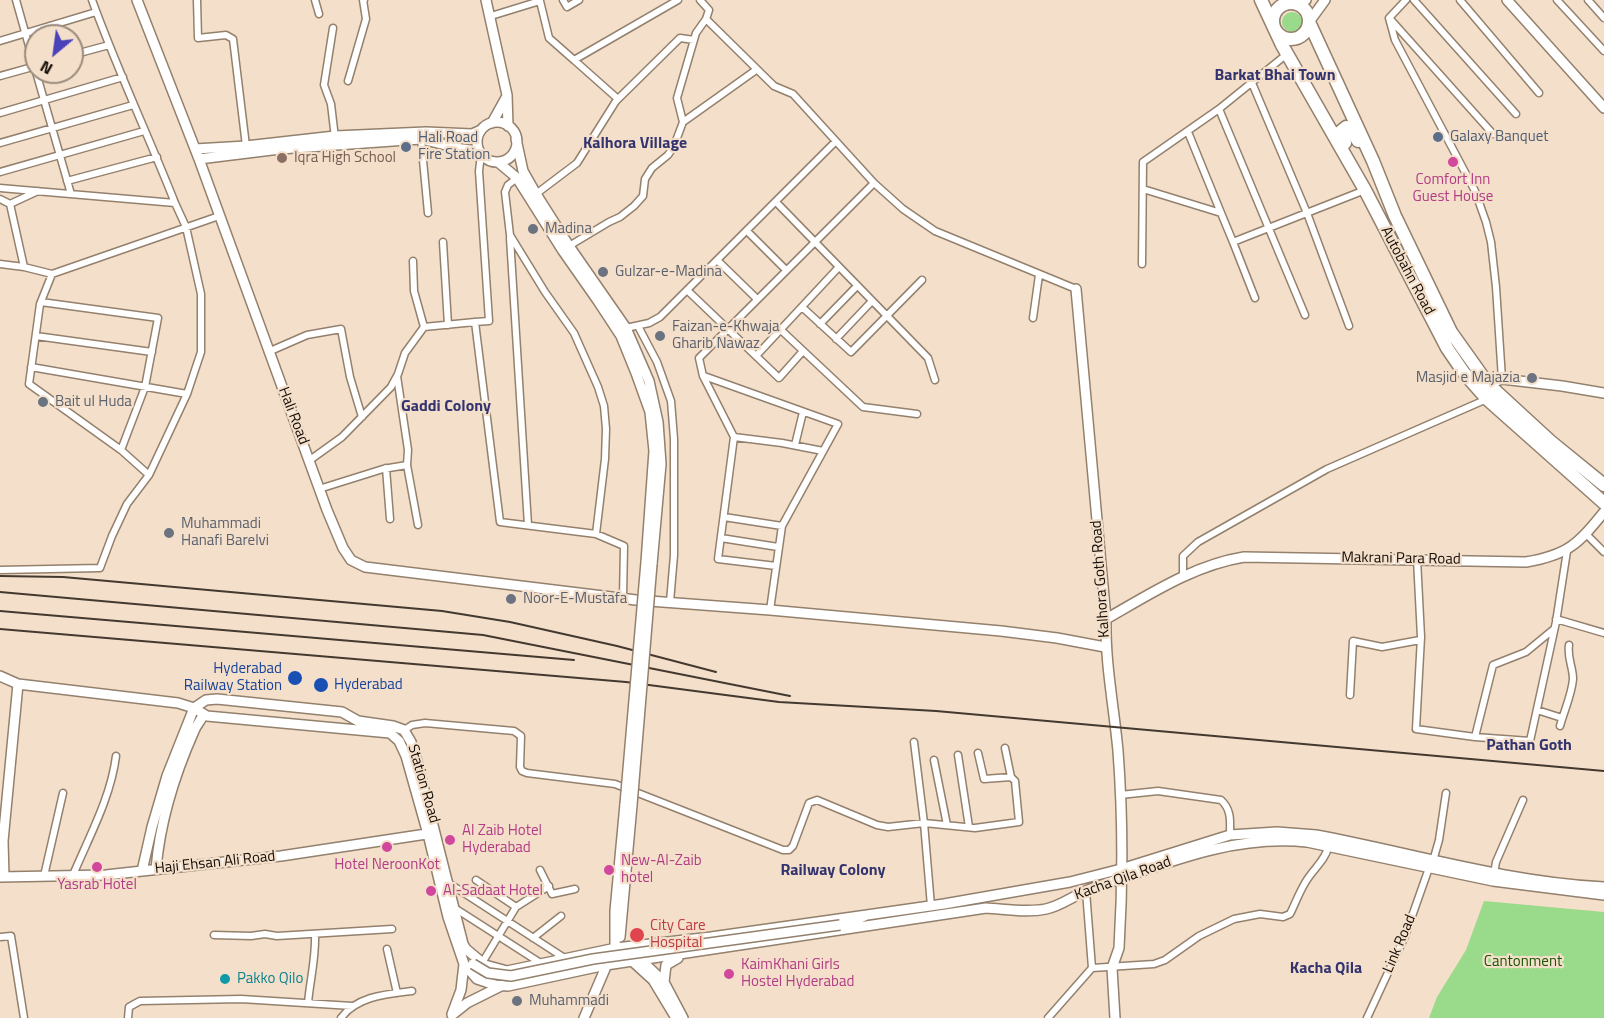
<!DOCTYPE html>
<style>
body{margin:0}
#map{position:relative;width:1604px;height:1018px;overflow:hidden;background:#f4dfca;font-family:"Titillium Web",sans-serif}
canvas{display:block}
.north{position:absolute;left:24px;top:24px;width:60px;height:60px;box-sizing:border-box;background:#f4dfca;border:2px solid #9a8b7b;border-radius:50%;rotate:209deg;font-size:16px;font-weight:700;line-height:24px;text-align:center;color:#120c05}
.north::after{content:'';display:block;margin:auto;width:21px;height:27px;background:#4942b8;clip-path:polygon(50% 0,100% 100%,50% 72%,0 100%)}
</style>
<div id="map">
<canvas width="1604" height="1018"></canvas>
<div class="north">N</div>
</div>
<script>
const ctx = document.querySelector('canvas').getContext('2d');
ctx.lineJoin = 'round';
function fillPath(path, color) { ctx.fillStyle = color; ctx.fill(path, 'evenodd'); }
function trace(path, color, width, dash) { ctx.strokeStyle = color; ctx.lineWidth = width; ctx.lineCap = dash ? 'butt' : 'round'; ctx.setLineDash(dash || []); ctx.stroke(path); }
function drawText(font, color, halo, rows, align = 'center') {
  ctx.font = font + ' "Titillium Web",sans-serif'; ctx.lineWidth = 4.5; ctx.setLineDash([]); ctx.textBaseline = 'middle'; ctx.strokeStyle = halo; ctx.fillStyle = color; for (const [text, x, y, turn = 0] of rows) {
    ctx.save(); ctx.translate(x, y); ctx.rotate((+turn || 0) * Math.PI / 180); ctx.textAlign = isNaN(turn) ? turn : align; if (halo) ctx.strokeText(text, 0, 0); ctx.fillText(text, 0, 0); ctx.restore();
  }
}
fillPath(new Path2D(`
 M1282 22a10 10 0 1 1 20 0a10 10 0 1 1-20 0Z
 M1484 901 1604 912V1018H1429L1437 997 1466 950Z`), '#9ada8b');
const street = new Path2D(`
 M16 0 36 71
 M197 0 198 38 226 35 233 39 246 146
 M315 0 319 14
 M563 0 567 7 579 0
 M700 0 709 10 706 19
 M1406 0 1389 18 1395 40 1475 191 1486 222 1491 242 1496 287 1502 379
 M1414 0 1516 114
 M1460 0 1539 93
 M1557 0 1604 51
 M1588 0 1604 18
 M491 16 540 1 549 38 574 60 678 0
 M1391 20 1493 134
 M333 28 324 85 331 104 335 138
 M0 41 96 12
 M72 55 109 45
 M574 60 618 99
 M36 72 71 194
 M0 76 36 66
 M348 81 366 19 363 0H364
 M1252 83 1307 213 1349 326
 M1219 109 1305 315
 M0 113 123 77
 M683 122 756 70
 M1188 132 1221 213
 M421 139 428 213
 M0 143 133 105
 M0 172 144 131
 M517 178 508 185 505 192 510 235 545 292 574 333 598 387 604 406 606 429 605 459 596 534
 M67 181 157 157
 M0 188 175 203C148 135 117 69 92 0
 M1143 189 1221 213 1233 242 1365 190
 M536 194 577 163 616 101 680 38 694 40
 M0 199 10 204 24 267
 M776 202 928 358 935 380
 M10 204 38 191
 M747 231 786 270
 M510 238 528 525
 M443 242 448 325
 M1233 242 1255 298
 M569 246 609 222 620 217 634 206 643 196 645 179 652 168 668 155 674 146 683 122 677 98 696 33 706 19 774 86 793 94 874 183 903 209 935 231 1076 289
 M413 261 414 291 424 327
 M718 261 757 299
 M0 264 24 267 52 274 219 216
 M1142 264 1143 162 1219 109 1287 54
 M52 274 40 304 29 384 121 450 149 475
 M688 291 779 378 803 351
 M41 302 158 318 145 387 121 450
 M802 307 851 352 922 280
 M1033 318 1039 275
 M475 322 489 321 479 171 481 154
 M820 324 857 286
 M638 326 657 362 671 401 674 439V555L670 602
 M626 328 649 323 660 317 835 142
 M781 330 863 407 917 414
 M36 336 152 352
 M836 339 872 301
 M268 352 307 335 341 329 350 377 362 417
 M756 356 838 268
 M31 367 187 394
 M704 376 838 424 782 526 770 610
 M734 437 782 443 823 451
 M795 445 803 412
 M310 460 342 437 391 387 398 374 405 353 424 327 475 322 500 522 596 534 624 546 623 598
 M407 465 418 525
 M386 468 390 519
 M319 489 383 469 407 465 408 450 397 376
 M724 517 782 526
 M1586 534 1604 552
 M721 538 778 547
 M1417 559 1421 637 1416 729 1475 737 1530 741 1556 622 1567 551
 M776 566 718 559 734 437 703 376 699 358 874 183
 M0 570 100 568 112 536 127 504 149 475 187 394 201 352V294L186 227 175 203
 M1183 577V556L1198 542 1327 469 1487 399
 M1556 619 1604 633
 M1350 695 1353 641 1382 647 1420 640
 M1537 710 1562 718
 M1560 726C1564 711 1572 694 1573 679 1573 667 1567 658 1569 645
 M403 731 412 725 425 723 514 731 521 736 520 767 522 771 527 773 615 784 783 850H789L793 846 809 803 817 800 877 825 888 827 924 823 914 742
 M1475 737 1493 665 1526 652 1554 629
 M978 753 984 779 1011 777
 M958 755 969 827
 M934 760 947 825
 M1120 795 1158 791 1221 800C1232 810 1230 822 1230 835
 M1433 861 1439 840 1446 793
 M540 870 552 894 575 889
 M1494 874 1496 862 1523 800
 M73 875C89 837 111 797 116 756
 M44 876 63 793
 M476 880 516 907
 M447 882 566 959
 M1086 891 1092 968
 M931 906 924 823 975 828 1019 822 1015 781 1011 777 1005 748
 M453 907 542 964
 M214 935 251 936 265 934 277 936 392 929
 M0 937 11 936 24 1018
 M533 938 561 916
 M387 949 397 993
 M482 963 516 907 549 886
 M308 1003C310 980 316 958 315 934
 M128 1018 129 1007 140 1001 241 999 352 1006
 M341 1018C357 996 387 994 412 991
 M1048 1018 1092 968 1154 964 1165 960 1199 936 1234 919 1260 914 1283 917 1290 914C1295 904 1299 893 1305 883 1312 870 1326 860 1328 847
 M1367 1018 1405 936 1429 868`);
const secondary = new Path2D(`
 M137 0 199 159 327 510 343 548 351 560 365 567 636 600 770 610 1001 631 1057 638 1105 647
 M486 0 507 95 508 126
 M1507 0 1604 108
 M1297 4 1306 0
 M1309 22 1325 0
 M477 142a20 20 0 1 1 40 0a20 20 0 1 1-40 0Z
 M492 123 507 96
 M516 139 523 171 536 194 569 246 626 328 649 381 658 422 661 464 652 564
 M195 149 246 146 335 136 426 132 472 134 481 130
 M199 159 280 149 421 139 462 149 479 151
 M498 162 517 178 563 251 598 301 621 336 636 373 650 412 654 451 646 562
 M1076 289 1106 619C1105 663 1114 707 1118 751 1123 817 1123 882 1119 948L1112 968 1115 1018
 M1488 384 1502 379 1562 386 1604 393
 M1106 619C1150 594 1194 565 1244 557L1526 562C1568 555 1578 544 1604 512
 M0 676 18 684 178 703 194 708 207 716 390 733 399 741 406 756 428 834 448 917 464 964 477 979 495 985 508 986 606 965 986 908C1005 909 1027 913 1046 909 1061 906 1073 896 1088 890 1159 866 1230 834 1307 842L1493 881 1604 895
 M194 708 206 700 217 699 342 712 358 721 393 726 404 730 411 742 416 758 463 944 466 949 485 965 507 971 616 948 711 937 867 915
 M156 869C160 821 174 776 194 731 196 725 201 721 203 715
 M142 871 152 827 167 776 194 708
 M0 877 106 875 142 871 281 856 433 833
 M4 877 3 841 18 684
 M840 925 849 923 867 915 944 904 1070 882 1121 869 1230 835 1277 832 1316 835C1412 853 1506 882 1604 887
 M620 937 632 805
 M619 951 615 943V911L625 804
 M630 959 653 980 676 1018
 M640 959 664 982 683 1018
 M664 982 666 965 678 958
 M452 1014 461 990 464 964
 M452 1015 467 1003 501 986
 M584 1018 608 962`);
const highway = new Path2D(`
 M1261 0 1282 45 1365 190 1447 348 1464 373 1487 399 1604 503
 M1273 21a18 18 0 1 1 36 0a18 18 0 1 1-36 0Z
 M1309 22 1373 161 1395 216 1451 332 1488 384 1550 441 1604 485
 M1345 143 1340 132 1346 127 1351 130 1358 141`);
trace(street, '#93806d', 9);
trace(secondary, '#93806d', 12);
trace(highway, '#93806d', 15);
trace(street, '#fff', 6);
trace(secondary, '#fff', 9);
trace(highway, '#fff', 12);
trace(new Path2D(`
 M0 576 63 577 442 611 510 622 617 646 716 672
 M0 592 483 635 790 696
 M0 611 574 660
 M0 629 626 682 779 702 936 711 1604 771`), '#43392f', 2);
const secondaryBridge = new Path2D(`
 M625 804 646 562
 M632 805 652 564
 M473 964 488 973 511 976 593 959 840 925`);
trace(secondaryBridge, '#93806d', 12, []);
trace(secondaryBridge, '#fff', 9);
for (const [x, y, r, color] of [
 [1438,137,6,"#5c6f8a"],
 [406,147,6,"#5c6f8a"],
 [282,158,6,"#8d6e63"],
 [1453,162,6,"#d1479c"],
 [533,229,6,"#6b7280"],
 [603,272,6,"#6b7280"],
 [660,336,6,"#6b7280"],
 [1532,378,6,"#6b7280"],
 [43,402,6,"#6b7280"],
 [169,533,6,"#6b7280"],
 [511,599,6,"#6b7280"],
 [295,678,8,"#1a4fb4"],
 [321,685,8,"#1a4fb4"],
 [450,840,6,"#d1479c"],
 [387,847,6,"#d1479c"],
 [97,867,6,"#d1479c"],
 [609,870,6,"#d1479c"],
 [431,891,6,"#d1479c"],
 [637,935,8,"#e0444e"],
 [729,974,6,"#d1479c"],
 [225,979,6,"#0f9aa8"],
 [517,1001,6,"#6b7280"]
]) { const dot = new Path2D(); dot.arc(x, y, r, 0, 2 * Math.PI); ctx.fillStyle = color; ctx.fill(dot); trace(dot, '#f4dfca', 2); }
drawText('15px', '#4e5e75', '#f4dfca', [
 ["Galaxy Banquet",1450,137],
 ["Hali Road",418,138],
 ["Fire Station",418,155]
], 'left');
drawText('15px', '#785e54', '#f4dfca', [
 ["Iqra High School",294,158]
], 'left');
drawText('15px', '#b23c85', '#f4dfca', [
 ["Comfort Inn",1453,180,"center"],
 ["Guest House",1453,197,"center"],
 ["Al Zaib Hotel",462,831],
 ["Hyderabad",462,848],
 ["New-Al-Zaib",621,861],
 ["hotel",621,878],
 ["Hotel NeroonKot",387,865,"center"],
 ["Yasrab Hotel",97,885,"center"],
 ["Al-Sadaat Hotel",443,891],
 ["KaimKhani Girls",741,965],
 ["Hostel Hyderabad",741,982]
], 'left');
drawText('15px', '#5b616d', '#f4dfca', [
 ["Madina",545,229],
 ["Gulzar-e-Madina",615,272],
 ["Faizan-e-Khwaja",672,327],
 ["Gharib Nawaz",672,344],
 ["Masjid e Majazia",1520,378,"right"],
 ["Bait ul Huda",55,402],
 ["Muhammadi",181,524],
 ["Hanafi Barelvi",181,541],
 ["Noor-E-Mustafa",523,599],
 ["Muhammadi",529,1001]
], 'left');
drawText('15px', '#120c05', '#f4dfca', [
 ["Autobahn Road",1407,271,62],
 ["Hali Road",293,416,69],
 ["Makrani Para Road",1401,559,1],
 ["Kalhora Goth Road",1101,579,-94],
 ["Station Road",423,784,74],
 ["Haji Ehsan Ali Road",215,863,-6],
 ["Kacha Qila Road",1123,879,-20],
 ["Link Road",1400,944,-67]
]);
drawText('15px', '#164399', '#f4dfca', [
 ["Hyderabad",282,669],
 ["Railway Station",282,686],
 ["Hyderabad",334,685,"left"]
], 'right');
drawText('15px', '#be3a42', '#f4dfca', [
 ["City Care",650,926],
 ["Hospital",650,943]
], 'left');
drawText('15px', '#185603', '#f4dfca', [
 ["Cantonment",1523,962]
]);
drawText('15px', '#0d838f', '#f4dfca', [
 ["Pakko Qilo",237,979]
], 'left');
drawText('bold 16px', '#33346f', '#f4dfca', [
 ["Barkat Bhai Town",1275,76],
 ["Kalhora Village",635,144],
 ["Gaddi Colony",446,407],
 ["Pathan Goth",1529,746],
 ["Railway Colony",833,871],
 ["Kacha Qila",1326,969]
]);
</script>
